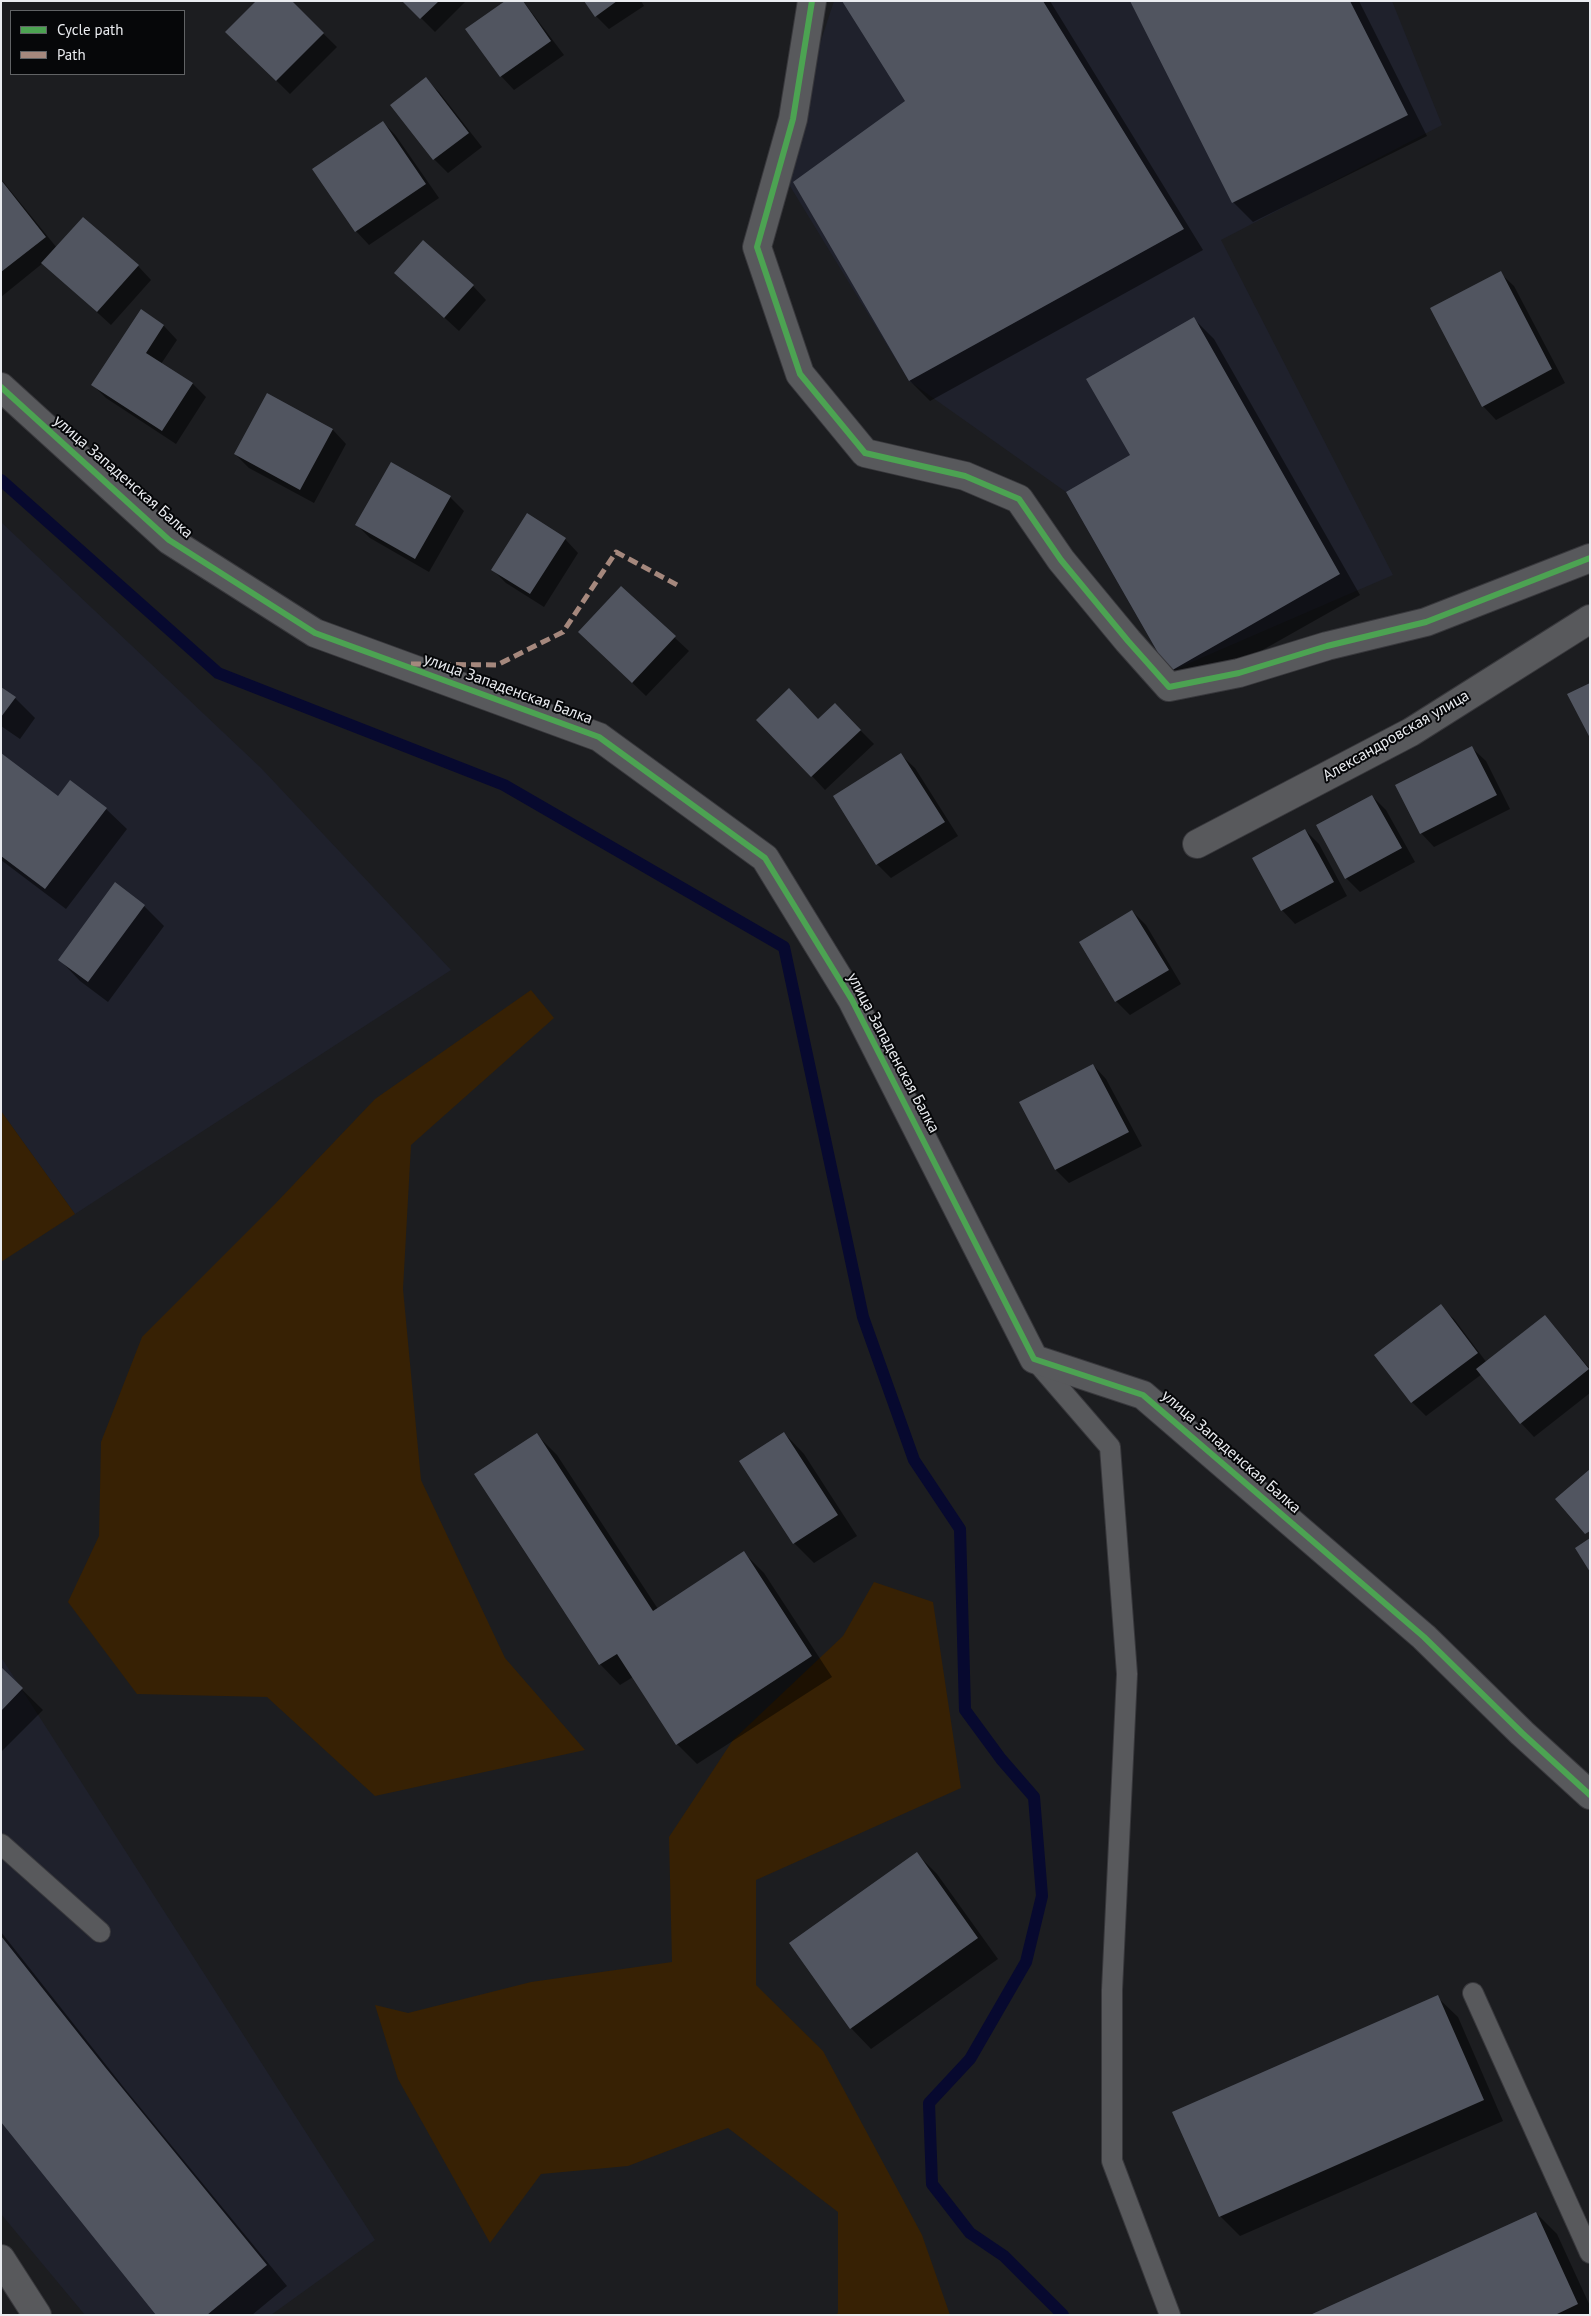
<!DOCTYPE html>
<meta charset="utf-8">
<style>
body{margin:0}
#map{position:relative;width:1591px;height:2316px;overflow:hidden;background:#1c1d20;font-family:"PT Sans",sans-serif}
canvas{display:block}
.frame{position:absolute;inset:0;border:2px solid #eaecf0;pointer-events:none}
.legend{position:absolute;left:10px;top:10px;width:175px;height:65px;box-sizing:border-box;background:#060709;border:1px solid #616365;margin:0;padding:6px 9px;list-style:none;font-size:15px;color:#eaecf0}
.legend li{display:flex;align-items:center;gap:10px;height:25px}
.legend b{width:25px;border:1px solid #616365}
</style>
<div id="map">
<canvas width="1591" height="2316"></canvas>
<div class="frame"></div>
<ul class="legend">
<li><b style="height:6px;background:#4ca352"></b>Cycle path</li>
<li><b style="height:6px;background:#a5887d"></b>Path</li>
</ul>
</div>
<script>
const ctx = document.querySelector('canvas').getContext('2d');
ctx.lineJoin = 'round';
function fillPath(path, color) { ctx.fillStyle = color; ctx.fill(path, 'evenodd'); }
function trace(path, color, width, dash) { ctx.strokeStyle = color; ctx.lineWidth = width; ctx.lineCap = dash ? 'butt' : 'round'; ctx.setLineDash(dash || []); ctx.stroke(path); }
function drawText(font, color, halo, rows, align = 'center') {
  ctx.font = font + ' "PT Sans",sans-serif'; ctx.lineWidth = 4; ctx.setLineDash([]); ctx.textBaseline = 'middle'; ctx.strokeStyle = halo; ctx.fillStyle = color; for (const [text, x, y, turn = 0] of rows) {
    ctx.save(); ctx.translate(x, y); ctx.rotate((+turn || 0) * Math.PI / 180); ctx.textAlign = isNaN(turn) ? turn : align; if (halo) ctx.strokeText(text, 0, 0); ctx.fillText(text, 0, 0); ctx.restore();
  }
}
fillPath(new Path2D(`
 M834 1H1392L1442 125 1221 240 1393 575 1169 672 1066 492 909 381 779 168Z
 M1 522 261 768 451 970 75 1214 1 1111Z
 M1 1657 375 2240 271 2315H85L1 2214Z`), '#1f212c');
fillPath(new Path2D(`
 M531 990 554 1018 411 1145 403 1289 421 1480 505 1658 585 1750 375 1796 267 1697 137 1694 68 1602 99 1536 101 1442 142 1337 275 1204 375 1099Z
 M1 1111 75 1214 1 1262Z
 M874 1582 933 1602 961 1788 756 1880V1985L823 2051 922 2235 950 2315H835L838 2313V2212L728 2128 628 2166 541 2174 490 2243 398 2079 375 2005 408 2013 531 1982 672 1962 669 1837 733 1740 843 1636Z`), '#372104');
fillPath(new Path2D(`
 M290 1 337 47 290 94 227 32Z
 M404 1H466L435 32Z
 M507 1H523L564 55 514 90 501 76Z
 M586 1H641L644 6 609 29 596 16Z
 M843 1H1050L1203 250 930 401 910 381 794 183 907 101Z
 M1131 1H1359L1427 136 1253 222 1233 202Z
 M426 79 439 92 482 147 448 173 434 159Z
 M383 122 396 136 439 198 369 245 356 231Z
 M1 179 57 248 138 266 151 280 111 325 43 263 1 297Z
 M396 273 473 286 486 300 459 331Z
 M1500 273 1514 286 1565 383 1496 420 1483 406Z
 M141 311 164 326 177 340 161 364 193 384 206 397 176 444 106 398 93 385Z
 M1194 319 1214 339 1360 595 1190 691 1170 671Z
 M267 395 333 430 346 444 314 503 249 468 235 454Z
 M450 497 464 511 429 572 370 538 356 524Z
 M565 539 578 553 544 607 506 583 493 570Z
 M621 588 689 651 646 696 593 645Z
 M1 688 15 698 35 718 20 739 1 726Z
 M835 705 874 744 825 790 812 776Z
 M1472 748 1486 761 1510 809 1434 847 1421 833Z
 M1 754 59 798 106 809 127 829 66 909 1 860Z
 M901 755 915 768 958 836 891 878 877 864Z
 M1372 796 1386 810 1415 862 1360 892 1346 878Z
 M1305 830 1319 844 1347 896 1295 924 1282 910Z
 M144 906 164 926 108 1002 80 981 60 960Z
 M1132 911 1146 925 1181 984 1130 1015 1116 1001Z
 M1093 1065 1106 1079 1142 1146 1069 1183 1056 1170 1021 1103Z
 M1440 1306 1454 1319 1487 1363 1545 1316 1590 1369V1393L1534 1437 1521 1423 1482 1374 1426 1416 1412 1402 1376 1355Z
 M784 1433 804 1454 857 1536 814 1563 794 1543Z
 M537 1435 557 1455 658 1609 744 1553 764 1573 832 1677 697 1764 677 1744 633 1677 620 1685 600 1664Z
 M1 1669 43 1710 1 1752Z
 M917 1854 937 1874 998 1959 871 2049 851 2028Z
 M1 1932 125 2089 287 2286 252 2315H157L1 2120Z
 M1437 1997 1458 2017 1503 2121 1240 2236 1220 2216Z
 M1536 2213 1557 2234 1590 2306V2315H1313Z`), '#0007');
trace(new Path2D(`
 M1 480 218 673 504 785 784 947 863 1317 914 1460 960 1529 965 1710 1001 1759 1034 1797 1042 1896 1026 1962 970 2059 929 2103 932 2184 970 2233 1004 2256 1063 2315`), '#07092f', 12);
fillPath(new Path2D(`
 M256 1H292L324 33 276 81 225 32Z
 M402 1H439L420 19Z
 M505 1H523L551 41 500 77 465 29Z
 M584 1H617L595 17Z
 M842 1H1043L1184 229 909 381 793 182 905 101Z
 M1130 1H1350L1408 115 1232 203Z
 M426 77 469 133 433 160 390 105Z
 M383 121 426 184 355 232 312 169Z
 M1 180 46 237 1 272Z
 M83 217 139 265 97 312 41 263Z
 M423 240 474 285 444 318 394 273Z
 M1501 271 1552 369 1482 407 1430 308Z
 M141 309 164 325 146 353 193 383 162 431 91 385Z
 M1194 317 1340 574 1169 672 1066 492 1130 455 1086 379Z
 M267 393 333 429 300 490 234 454Z
 M391 462 451 496 415 559 355 525Z
 M527 513 566 538 530 594 491 570Z
 M621 586 676 636 632 683 578 632Z
 M1590 683V738L1567 694Z
 M1 687 16 697 1 717Z
 M789 688 818 719 835 703 861 730 811 777 756 720Z
 M1472 746 1497 795 1420 834 1395 785Z
 M1 753 58 796 70 780 107 808 45 889 1 856Z
 M901 753 945 822 876 865 833 796Z
 M1372 795 1402 848 1345 879 1316 825Z
 M1305 829 1334 882 1281 911 1252 858Z
 M115 882 145 905 88 982 58 960Z
 M1132 910 1169 970 1115 1002 1079 942Z
 M1093 1064 1129 1132 1055 1170 1019 1102Z
 M1441 1304 1478 1353 1411 1403 1374 1355Z
 M1545 1315 1589 1369 1520 1424 1476 1369Z
 M784 1432 838 1515 793 1544 739 1461Z
 M537 1433 653 1611 744 1551 812 1656 676 1745 617 1654 599 1665 474 1474Z
 M1590 1469V1531L1585 1534 1555 1499Z
 M1590 1538V1572L1575 1548Z
 M1 1667 23 1688 1 1711Z
 M917 1852 978 1938 850 2029 789 1943Z
 M1 1936 105 2067 267 2265 207 2315H156L1 2122Z
 M1438 1995 1484 2100 1219 2217 1172 2112Z
 M1536 2212 1578 2304 1555 2315H1310Z`), '#515560');
const lane = new Path2D(`
 M1034 1359 1110 1447 1127 1674 1112 1990V2161L1170 2315
 M1 1844 100 1932
 M1473 1993 1590 2253`);
const street = new Path2D(`
 M812 1 793 119 757 247 800 374 865 453 965 476 1019 499 1061 560 1128 641 1169 687 1239 673 1327 646 1426 622 1590 558
 M1 387 169 540 315 633 599 737 765 858 852 1000 1034 1359 1143 1395 1424 1637 1522 1733 1590 1795
 M1197 844 1411 732 1590 619
 M1 2259 37 2315`);
trace(lane, '#38383c', 22);
trace(street, '#38383c', 30);
trace(lane, '#58595c', 20);
trace(street, '#58595c', 28);
trace(new Path2D(`
 M411 664 497 665 563 632 616 552 681 587`), '#a5887d', 5, [10, 5]);
trace(new Path2D(`
 M812 1 793 119 757 247 800 374 865 453 965 476 1019 499 1061 560 1128 641 1169 687 1239 673 1327 646 1426 622 1590 558
 M1 387 169 540 315 633 599 737 765 858 852 1000 1034 1359 1143 1395 1424 1637 1522 1733 1590 1795`), '#4ca352', 6);
drawText('16px', '#eaecf0', '#060709', [
 ["улица Западенская Балка",123,477,41],
 ["улица Западенская Балка",508,689,20],
 ["Александровская улица",1396,736,-30],
 ["улица Западенская Балка",893,1053,62],
 ["улица Западенская Балка",1231,1452,41]
]);
</script>
